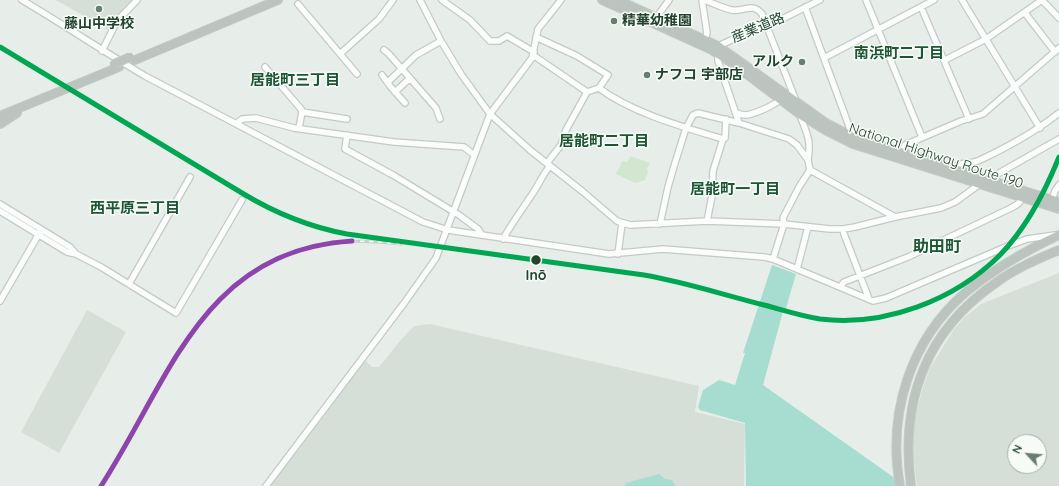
<!DOCTYPE html>
<meta charset="utf-8">
<style>
body{margin:0}
#map{position:relative;width:1059px;height:486px;overflow:hidden;background:#e7ede8;font-family:Quicksand,sans-serif}
canvas{display:block}
.north{position:absolute;left:1007px;top:434px;width:40px;height:40px;box-sizing:border-box;background:#f6fbf7;border:1px solid #a2b1a7;border-radius:50%;rotate:296deg;font-size:11px;font-weight:700;line-height:16px;text-align:center;color:#23432f}
.north::after{content:'';display:block;margin:auto;width:14px;height:18px;background:#687e70;clip-path:polygon(50% 0,100% 100%,50% 72%,0 100%)}
</style>
<div id="map">
<canvas width="1059" height="486"></canvas>
<div class="north">N</div>
</div>
<script>
const ctx = document.querySelector('canvas').getContext('2d');
ctx.lineJoin = 'round';
function fillPath(path, color) { ctx.fillStyle = color; ctx.fill(path, 'evenodd'); }
function trace(path, color, width, dash) { ctx.strokeStyle = color; ctx.lineWidth = width; ctx.lineCap = dash ? 'butt' : 'round'; ctx.setLineDash(dash || []); ctx.stroke(path); }
function drawText(font, color, halo, rows, align = 'center') {
  ctx.font = font + ' Quicksand,"Noto Sans JP",sans-serif'; ctx.lineWidth = 3; ctx.setLineDash([]); ctx.textBaseline = 'middle'; ctx.strokeStyle = halo; ctx.fillStyle = color; for (const [text, x, y, turn = 0] of rows) {
    ctx.save(); ctx.translate(x, y); ctx.rotate((+turn || 0) * Math.PI / 180); ctx.textAlign = isNaN(turn) ? turn : align; if (halo) ctx.strokeText(text, 0, 0); ctx.fillText(text, 0, 0); ctx.restore();
  }
}
fillPath(new Path2D(`
 M56 0H134L117 18 109 30Z
 M1059 273V486H917L914 462 913 440 915 417 923 387 930 368 954 329 965 317 981 304ZM1015 442H1039V466H1015Z
 M87 310 126 332 59 453 21 432Z
 M430 324 699 386 695 412 745 424 744 486H270L365 360 372 367H379L400 341 414 326Z`), '#d5dfd7');
fillPath(new Path2D(`
 M630 156 650 163 647 168 648 172 645 180 635 183 616 174 622 162 623 161 627 163Z`), '#d2e6d0');
fillPath(new Path2D(`
 M772 265 796 274 786 308H784L763 385 906 486H746L745 423 700 410 698 407 703 390 719 380 735 385 745 353H743Z
 M659 474 665 479 672 480 676 486H625L626 483Z`), '#a7ddd1');
const minor = new Path2D(`
 M22 0C64 25 103 51 145 76L423 222 448 230 609 254 663 249 764 257 773 259 873 301 886 298 1008 246 1027 239 1055 235
 M420 0 441 41 461 74 490 114 530 150 582 191 617 221 630 225 707 221 784 224 830 229H843L855 227 895 217 941 208 955 202 980 184 1059 139
 M442 0 470 20 490 41H499L507 36 534 52
 M702 0 707 33 705 40
 M704 0C713 3 722 8 732 10 743 12 753 2 762 14L796 101
 M866 0 922 137
 M962 0 1040 128
 M1042 0 1059 18
 M298 4 357 74
 M805 7 853 137
 M921 7 969 119
 M1025 13 1055 52
 M656 18 669 0
 M536 37 577 56 608 75 599 88 587 92 566 130 561 145 547 163
 M716 47 736 38 766 27 820 0
 M384 50 388 53 436 108 440 119
 M102 51 117 21 137 0
 M341 53 379 19 393 0
 M718 53V61L739 123
 M533 55 587 92
 M824 58 934 0
 M945 60 986 39 1042 0
 M265 67 301 109 302 112 299 128
 M382 75 390 86 405 103
 M388 82 416 55 441 41
 M599 88C632 113 683 127 723 139
 M395 92 410 78
 M302 112 347 119
 M737 113C739 114 743 115 746 115 755 114 775 105 781 99
 M801 115V118C808 136 811 141 808 160
 M237 123 242 119 256 118 294 128 394 142 464 147 474 155
 M347 135 345 149 393 175 459 215 478 229 482 235
 M900 155 905 145 961 121 983 114 1059 48
 M952 169C958 161 970 165 980 160 1008 147 1035 132 1059 113
 M1052 200 1055 191 1059 185
 M0 204 70 247 76 254
 M0 211 67 252 76 254 101 267 176 313 242 200
 M707 221 712 196 713 171 723 139 725 138 726 119
 M660 224 668 187 675 163 686 128 693 115 698 113 739 123 789 139 797 145 808 160 810 170 895 217
 M843 229 844 234 869 299
 M503 239C512 223 523 208 533 193 539 184 543 174 550 166
 M618 254 622 223
 M773 259 784 224 783 218 799 187 810 170
 M797 269 808 227
 M129 284 190 177
 M840 287 844 282 908 257 1011 208 1018 204 1024 196
 M0 301 40 232
 M266 486 405 302 436 258 490 114 532 58 538 29 561 0`);
const highway = new Path2D(`
 M602 0 712 50 732 63 801 115 827 131 853 144 1059 209
 M618 0 718 46 826 123 853 137 1059 202
 M135 60 278 0
 M0 116 119 67
 M0 124 17 113
 M900 486C887 414 910 340 966 292 994 269 1027 250 1059 235
 M911 486C900 402 925 331 997 282 1016 268 1038 259 1059 250`);
trace(minor, '#c4cac5', 8);
trace(highway, '#c2ccc5', 10);
trace(minor, '#fbfcfc', 5.5);
trace(highway, '#bcc4bf', 8);
const rail = new Path2D(`
 M101 486C165 388 201 256 338 242 359 240 380 242 401 244`);
trace(rail, '#c8cdc9', 3);
trace(rail, '#f6fbf7', 1.5, [4.5]);
const highwayBridge = new Path2D(`
 M114 64 130 57`);
trace(highwayBridge, '#c2ccc5', 10, []);
trace(highwayBridge, '#bcc4bf', 8);
trace(new Path2D(`
 M0 47 242 193C275 213 309 227 347 234L644 275C685 282 724 295 764 305 783 310 801 316 820 319 885 327 955 300 1000 255 1027 227 1045 192 1059 157`), '#00a651', 5);
trace(new Path2D(`
 M101 486C170 380 202 250 352 241`), '#8e44ad', 5);
for (const [x, y, r, color] of [
 [99,9,4,"#687e70"],
 [614,21,4,"#687e70"],
 [802,62,4,"#687e70"],
 [647,75,4,"#687e70"],
 [536,260,5.5,"#23432f"]
]) { const dot = new Path2D(); dot.arc(x, y, r, 0, 2 * Math.PI); ctx.fillStyle = color; ctx.fill(dot); trace(dot, '#f6fbf7', 1.5); }
drawText('bold 14px', '#23432f', '#f6fbf7', [
 ["精華幼稚園",622,21],
 ["藤山中学校",99,24,"center"],
 ["アルク",794,62,"right"],
 ["ナフコ 宇部店",655,75]
], 'left');
drawText('14px', '#23432f', '#f6fbf7', [
 ["産業道路",758,28,-23],
 ["National Highway Route 190",936,156,18]
]);
drawText('bold 14px', '#23432f', '#f6fbf7', [
 ["Inō",536,276]
]);
drawText('bold 15px', '#1d5634', '#f6fbf7', [
 ["南浜町二丁目",899,53],
 ["居能町三丁目",295,80],
 ["居能町二丁目",604,141],
 ["居能町一丁目",735,189],
 ["西平原三丁目",135,208]
]);
drawText('bold 16px', '#1d5634', '#f6fbf7', [
 ["助田町",937,247]
]);
</script>
